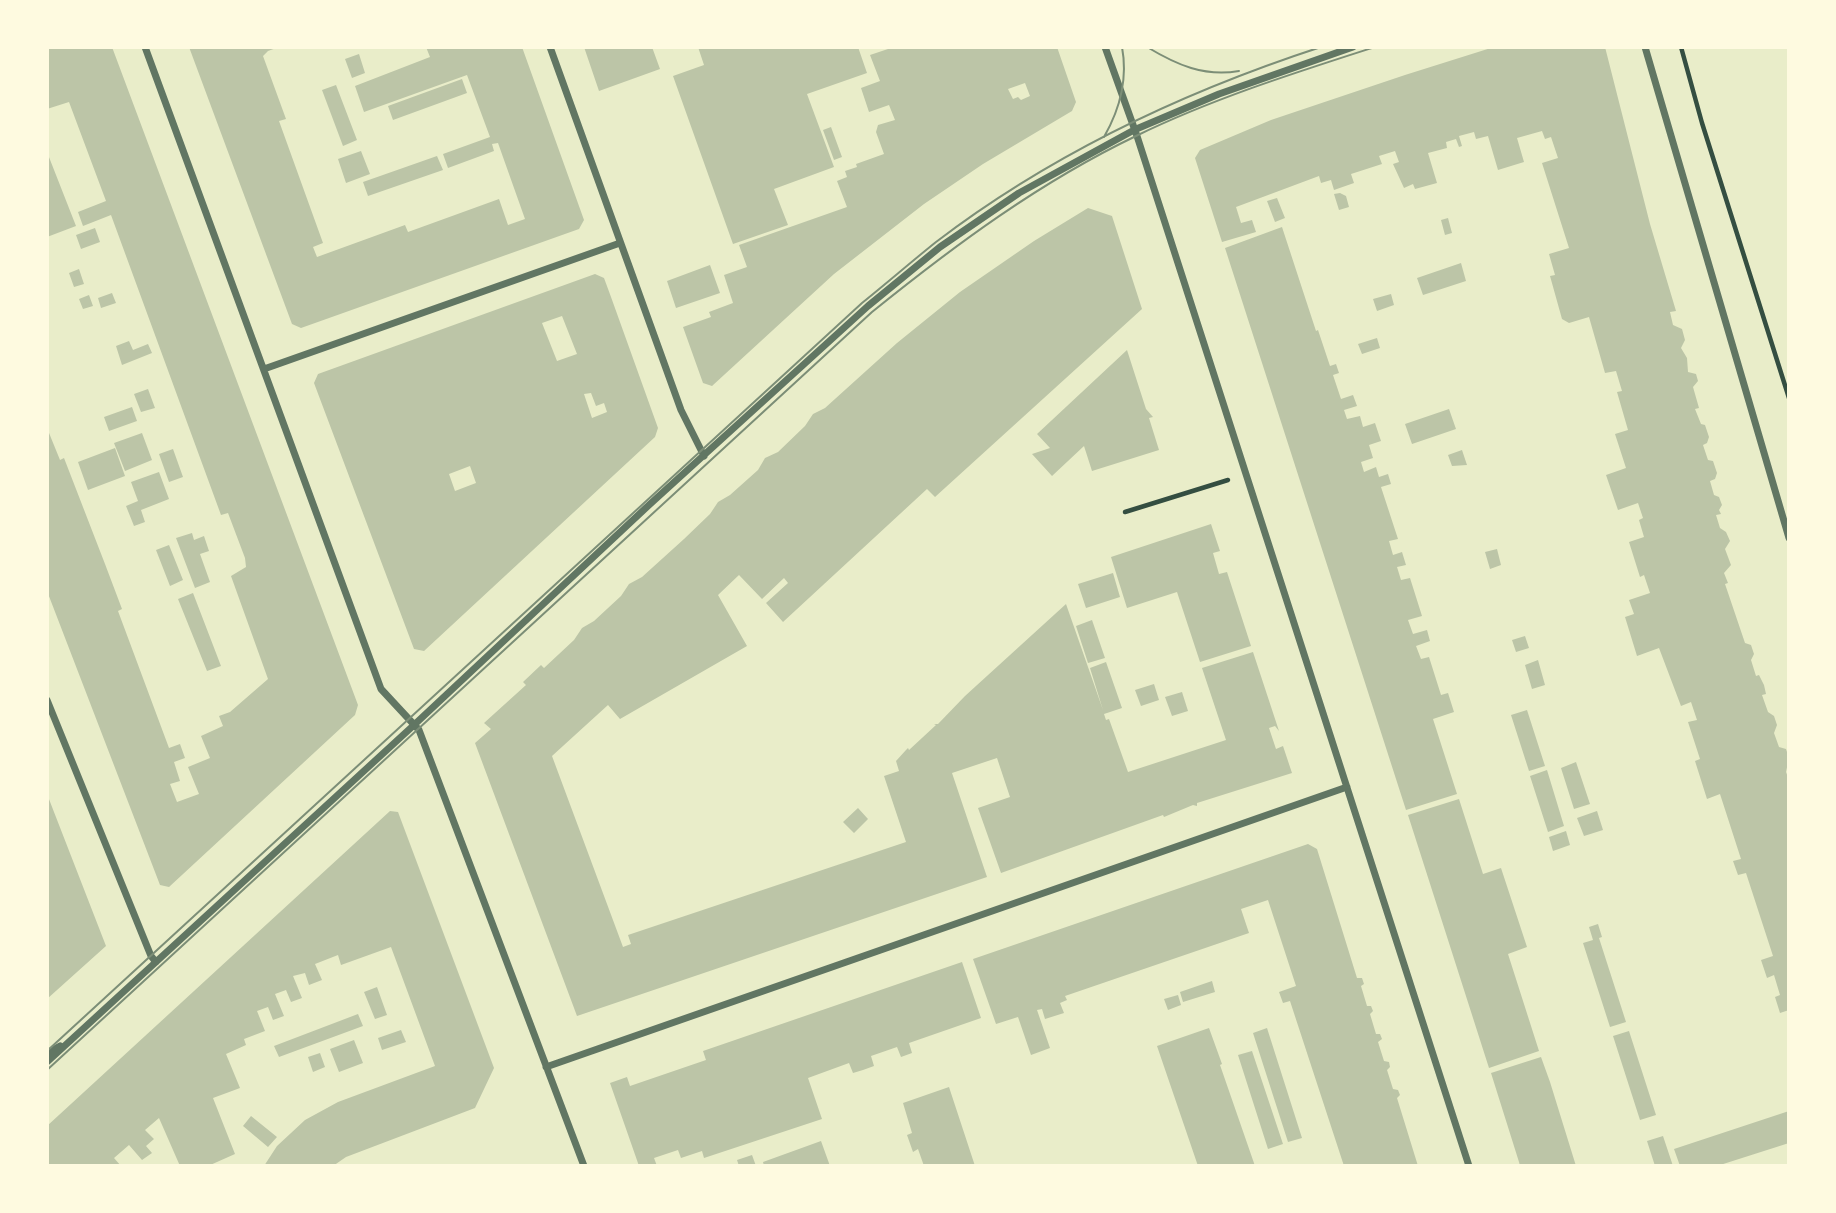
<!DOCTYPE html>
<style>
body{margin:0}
#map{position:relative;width:1836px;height:1213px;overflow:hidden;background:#e9edc9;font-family:"Noto Sans",sans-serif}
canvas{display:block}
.frame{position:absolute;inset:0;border:49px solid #fefae0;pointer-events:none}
</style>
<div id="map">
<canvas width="1836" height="1213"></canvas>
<div class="frame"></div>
</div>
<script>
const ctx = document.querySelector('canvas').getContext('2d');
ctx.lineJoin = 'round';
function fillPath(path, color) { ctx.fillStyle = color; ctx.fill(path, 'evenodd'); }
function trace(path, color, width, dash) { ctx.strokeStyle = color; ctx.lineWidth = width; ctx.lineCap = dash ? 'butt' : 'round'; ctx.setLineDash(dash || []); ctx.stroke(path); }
fillPath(new Path2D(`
 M112 47 358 705 355 715 169 887 160 885 47 591V428L60 460 64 458 105 564 122 609 118 611 169 748 180 744 185 758 174 762 180 781 170 784 177 802 199 794 188 767 210 758 201 736 223 726 219 716 230 712 268 679 231 576 246 567 245 558 228 513 221 515 111 215 83 226 78 212 106 201 69 102 47 109V48Z
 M189 47H279L268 51 263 56 286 119 279 121 323 243 313 247 317 257 405 225 408 232 499 199 508 225 525 219 498 143 492 144 494 151 448 168 443 154 490 137 467 75 364 112 355 86 430 57 426 47H522L584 220 579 229 301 328 292 324Z
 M584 47H652L660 69 599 91Z
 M698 47H858L867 73 807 94 834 167 774 189 788 225 733 244 673 76 704 65Z
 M894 47H1057L1076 102 1072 111 983 164 924 204 834 274 712 386 703 383 683 327 711 317 709 312 733 303 724 275 747 267 739 245 847 207 837 181 847 177 845 171 857 167 856 164 884 154 876 132 878 125 895 120 889 105 869 112 861 88 880 81 870 55ZM1025 83 1030 96 1021 100 1018 97 1013 99 1008 89Z
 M1494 47H1605L1650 224 1676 311 1670 312 1673 325 1682 329 1685 340 1681 348 1687 358 1688 372 1696 374 1698 381 1693 387 1699 408 1695 409 1701 424 1705 425 1709 437 1707 443 1703 445 1708 460 1713 461 1717 473 1715 479 1710 481 1714 495 1719 497 1722 505 1719 510 1721 514 1716 515 1720 528 1726 532 1730 541 1725 549 1731 565 1724 573 1728 583 1725 584 1745 643 1751 645 1754 654 1751 660 1756 676 1759 675 1764 685 1766 694 1762 695 1768 712 1774 716 1777 725 1774 733 1779 747 1786 749 1789 758 1786 772 1789 780V1010L1780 1013 1775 997 1780 995 1774 975 1767 978 1761 960 1773 956 1746 873 1738 875 1733 861 1741 859 1720 794 1707 799 1695 761 1700 759 1688 722 1697 720 1691 702 1681 706 1659 648 1637 656 1625 617 1634 614 1629 600 1650 593 1644 575 1640 577 1629 542 1644 537 1639 520 1643 518 1638 503 1618 510 1606 475 1626 468 1615 434 1628 430 1617 392 1622 391 1616 371 1605 373 1589 317 1569 323 1562 319 1550 276 1555 275 1549 254 1569 248 1542 163 1558 158 1551 137 1545 139 1542 131 1517 138 1524 162 1498 170 1488 136 1476 139 1474 132 1459 136 1462 146 1459 147 1456 139 1446 142 1447 148 1428 153 1437 183 1415 189 1413 184 1404 188 1393 164 1399 162 1395 151 1379 156 1382 164 1351 174 1354 183 1334 190 1331 180 1321 183 1319 176 1236 207 1241 223 1252 220 1256 232 1222 242 1195 158 1200 150 1271 120 1405 75Z
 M359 54 365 73 352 78 345 59Z
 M462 79 467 93 393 120 388 106Z
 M336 85 357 140 343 146 322 90Z
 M831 127 842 157 834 160 823 130Z
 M361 151 370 174 346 183 338 159Z
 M47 152 76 226 47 237Z
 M437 156 443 170 368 196 363 182Z
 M1340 193 1346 196 1349 207 1339 210 1334 194Z
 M1277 198 1285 218 1275 222 1267 201Z
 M1088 208 1112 216 1142 309 935 497 927 489 783 622 766 603 788 583 784 578 762 599 739 575 718 595 747 646 620 719 608 705 552 756 623 947 631 944 628 935 906 842 884 776 899 771 896 761 906 750 908 748 909 750 936 725 934 724H938L965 696 1066 604 1103 710 1090 668 1106 662 1122 708 1104 714 1106 720 1109 719 1128 772 1226 740 1202 668 1253 652 1279 731 1275 726 1269 728 1276 749 1283 746 1292 773 1197 803V806L1193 805 1164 817 1163 815 1001 873 978 808 1010 797 997 758 952 773 987 877 577 1016 475 743 491 729 484 723 526 685 523 682 541 665 544 668 574 640 582 628 594 621 621 596 629 584 642 577 684 539 710 514 718 502 730 495 758 470 765 458 778 452 805 426 813 414 825 408 897 343 960 292 1034 241Z
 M1448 218 1452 233 1445 235 1441 220Z
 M1282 227 1316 331 1318 330 1330 366 1336 364 1339 373 1333 375 1341 399 1353 395 1357 406 1344 410 1347 419 1360 416 1363 427 1375 423 1381 441 1369 445 1373 458 1361 462 1364 472 1376 467 1379 477 1388 474 1391 484 1381 487 1398 539 1389 541 1393 555 1402 552 1406 565 1397 567 1401 580 1410 578 1422 616 1408 620 1413 634 1427 630 1430 641 1416 646 1421 659 1429 657 1441 695 1448 693 1454 712 1433 719 1457 794 1406 810 1225 248Z
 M95 228 100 242 81 249 76 235Z
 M1461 263 1466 281 1423 295 1417 278Z
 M710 265 720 293 676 308 667 281Z
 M79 269 84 284 74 287 69 273Z
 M595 274 604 278 611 297 658 428 655 437 424 651 414 649 314 383 318 374ZM562 316 577 354 557 361 542 323ZM591 393 596 406 604 403 607 412 592 418 584 394ZM470 466 476 483 455 491 449 474Z
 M112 293 116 303 101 308 98 298Z
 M1391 294 1394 305 1377 311 1373 299Z
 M89 295 93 306 83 309 79 299Z
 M1377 338 1380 348 1362 354 1358 344Z
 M129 341 133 350 148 344 152 353 122 365 116 346Z
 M1127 350 1146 409 1153 417 1149 418 1159 450 1092 471 1084 446 1052 476 1032 454 1050 448 1037 434Z
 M148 389 155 408 141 412 134 394Z
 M132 407 137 421 109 431 104 417Z
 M1449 409 1456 429 1412 444 1405 424Z
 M142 433 152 460 125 471 114 443Z
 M115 448 125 476 88 490 78 462Z
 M173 449 183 477 169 482 159 454Z
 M1462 450 1467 465 1452 466 1448 455Z
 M159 472 169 499 141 510 145 522 134 526 126 506 138 501 131 482Z
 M1211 524 1220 551 1213 553 1219 574 1227 572 1251 646 1200 662 1177 592 1127 608 1111 557Z
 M192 533 194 540 204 536 209 551 200 554 210 582 195 588 176 538Z
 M169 545 183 580 170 586 156 550Z
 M1497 549 1501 565 1490 569 1485 552Z
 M1113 573 1120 597 1086 608 1078 584Z
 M193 593 221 666 207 671 178 599Z
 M1092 620 1105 658 1088 663 1076 626Z
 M1525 636 1529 648 1516 652 1512 640Z
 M1538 660 1545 685 1532 689 1525 665Z
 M1154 684 1159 700 1141 706 1135 690Z
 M1182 692 1188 711 1172 716 1165 697Z
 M1527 710 1545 766 1529 771 1511 715Z
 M1576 762 1590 804 1574 809 1561 768Z
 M1547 770 1564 826 1548 832 1530 776Z
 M47 794 106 946 47 999Z
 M1459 799 1483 874 1501 868 1527 947 1508 954 1539 1051 1489 1068 1408 815Z
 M858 808 868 819 854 833 843 822Z
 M390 811 398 812 494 1068 475 1108 346 1157 333 1166H264L277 1146 305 1120 338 1102 435 1066 391 947 341 965 338 955 315 964 322 980 309 985 305 973 293 976 302 998 291 1002 286 990 275 994 284 1016 273 1020 268 1007 257 1011 265 1031 244 1039 246 1045 226 1054 240 1088 213 1098 235 1154 208 1166H180L159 1118 145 1130 154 1139 146 1146 152 1153 142 1160 129 1145 114 1158 121 1166H47V1126Z
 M1597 811 1603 830 1584 836 1577 818Z
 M1566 831 1570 845 1553 851 1549 837Z
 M1308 844 1317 849 1357 978H1362L1364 984 1361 986 1367 1006H1371L1373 1011 1370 1014 1376 1034H1380L1382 1039 1378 1042 1384 1061 1389 1062 1390 1067 1387 1070 1393 1089 1398 1090 1400 1095 1397 1098 1418 1166H1344L1290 1001 1283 1003 1279 992 1296 986 1268 900 1241 909 1249 933 1065 996 1067 1000 1060 1003 1064 1013 1045 1019 1042 1009 1037 1010 1050 1048 1031 1055 1018 1017 996 1024 973 959Z
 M1598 924 1602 937 1599 938 1626 1022 1610 1027 1583 943 1593 940 1589 927Z
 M962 962 981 1018 909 1043 912 1053 901 1057 897 1047 871 1056 874 1066 863 1070 853 1073 849 1063 808 1078 822 1119 704 1158 702 1151 681 1158 678 1150 654 1158 657 1166H639L610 1083 627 1077 630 1086 706 1060 703 1051Z
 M1212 981 1215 992 1183 1002 1180 992Z
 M377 987 387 1015 375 1019 364 992Z
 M1178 995 1181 1005 1168 1010 1164 999Z
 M358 1014 363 1026 279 1057 274 1046Z
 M1209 1028 1222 1064 1220 1065 1255 1166H1198L1157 1046Z
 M1267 1028 1302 1138 1288 1142 1253 1033Z
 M401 1030 406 1042 382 1050 378 1038Z
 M1629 1031 1656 1115 1640 1120 1613 1036Z
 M354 1040 363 1063 339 1072 330 1049Z
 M1252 1051 1283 1144 1268 1149 1238 1055Z
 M320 1053 325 1067 313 1072 308 1057Z
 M1541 1057 1550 1082 1576 1166H1520L1519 1162 1491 1073Z
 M949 1087 975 1166H924L918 1149 913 1152 907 1135 912 1133 903 1103Z
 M1789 1111V1143L1717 1166H1680L1674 1149Z
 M251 1116 277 1137 268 1147 243 1126Z
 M1663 1136 1673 1166H1655L1647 1141Z
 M821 1141 830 1166H764L763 1162Z
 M752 1155 756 1166H739L737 1160Z`), '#bcc5a7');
trace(new Path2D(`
 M1681 47 1702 123 1789 398
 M1125 512 1228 480`), '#344e41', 4.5);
trace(new Path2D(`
 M145 47 381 689 419 730 584 1166
 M550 47 681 410 704 456
 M1105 47 1137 136 1469 1166
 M1645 47 1789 538
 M264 369 620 243
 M47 700 151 956 156 962
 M47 1053 60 1046
 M47 1062 414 725 649 505 868 306 940 247 1019 193 1134 130 1219 94 1353 47
 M546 1067 1347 787`), '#617663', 7);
trace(new Path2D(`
 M1147 47C1177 65 1204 77 1239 71
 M1104 137C1120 109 1128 79 1122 47
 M47 1051 862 303C887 283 911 262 936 242 1050 155 1186 91 1321 47
 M47 1070 872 312C955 245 1040 182 1136 136 1212 99 1294 73 1375 47`), '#7c8e77', 2);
</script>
